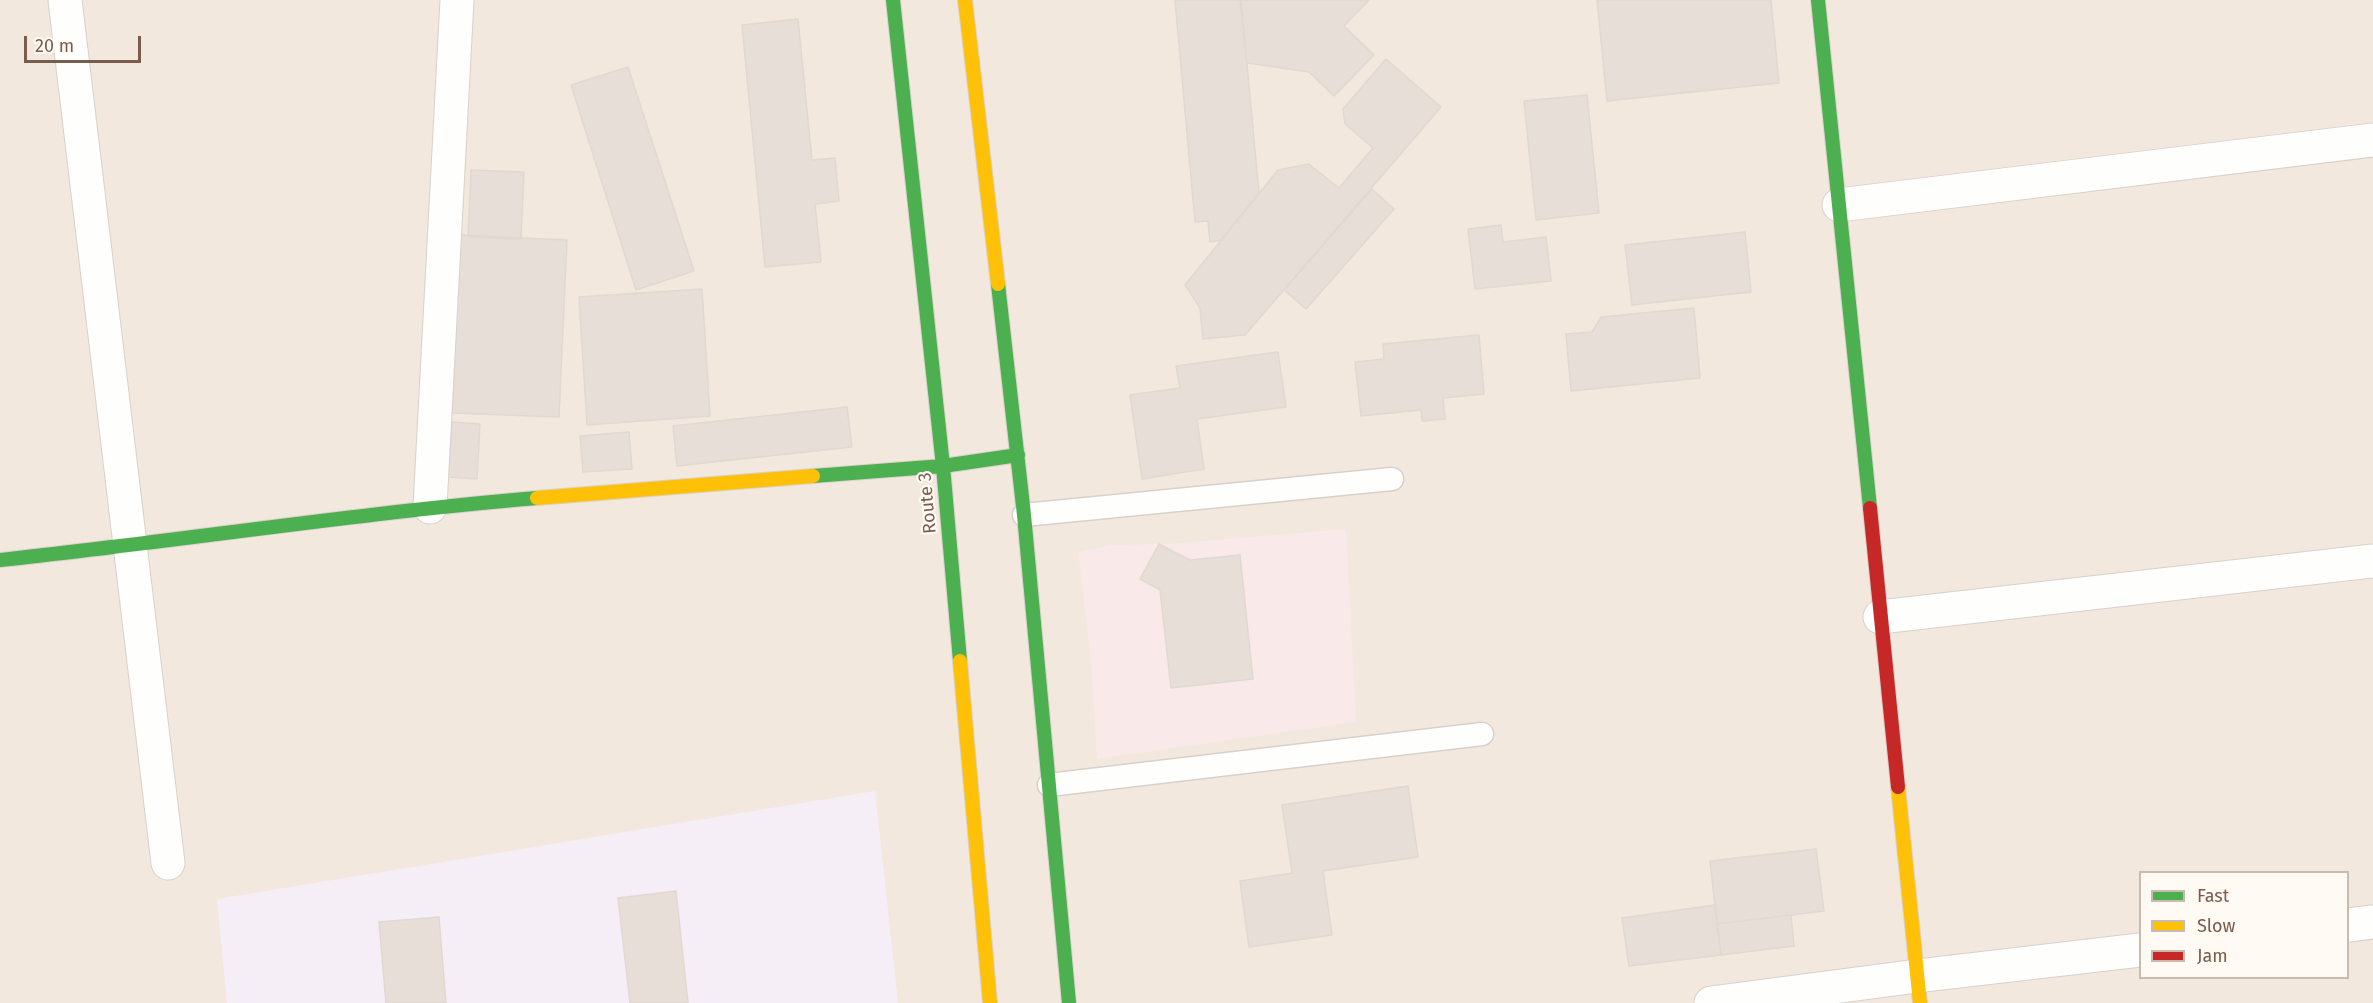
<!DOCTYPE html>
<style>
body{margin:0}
#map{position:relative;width:2373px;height:1003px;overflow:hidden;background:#f9f5f0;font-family:"Fira Sans",sans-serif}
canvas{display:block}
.legend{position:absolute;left:2139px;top:871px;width:210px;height:108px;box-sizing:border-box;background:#fffaf3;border:2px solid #cabbb1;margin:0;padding:8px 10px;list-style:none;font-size:18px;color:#7a5c4d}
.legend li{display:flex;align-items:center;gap:12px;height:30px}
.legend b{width:30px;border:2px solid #cabbb1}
.scale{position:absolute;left:24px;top:36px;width:117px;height:27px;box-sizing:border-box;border:3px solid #7a5c4d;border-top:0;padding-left:8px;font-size:18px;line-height:21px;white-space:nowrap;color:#7a5c4d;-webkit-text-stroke:4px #fffaf3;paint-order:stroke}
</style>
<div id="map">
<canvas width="2373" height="1003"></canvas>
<ul class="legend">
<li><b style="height:8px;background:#4caf50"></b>Fast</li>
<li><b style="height:8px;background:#ffc107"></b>Slow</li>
<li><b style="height:8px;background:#c62828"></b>Jam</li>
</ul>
<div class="scale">20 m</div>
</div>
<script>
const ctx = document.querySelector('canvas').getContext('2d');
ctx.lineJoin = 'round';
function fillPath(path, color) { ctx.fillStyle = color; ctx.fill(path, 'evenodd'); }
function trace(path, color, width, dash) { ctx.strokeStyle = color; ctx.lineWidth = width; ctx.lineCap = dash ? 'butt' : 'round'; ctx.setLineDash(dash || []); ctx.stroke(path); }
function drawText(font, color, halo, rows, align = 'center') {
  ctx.font = font + ' "Fira Sans",sans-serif'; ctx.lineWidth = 4.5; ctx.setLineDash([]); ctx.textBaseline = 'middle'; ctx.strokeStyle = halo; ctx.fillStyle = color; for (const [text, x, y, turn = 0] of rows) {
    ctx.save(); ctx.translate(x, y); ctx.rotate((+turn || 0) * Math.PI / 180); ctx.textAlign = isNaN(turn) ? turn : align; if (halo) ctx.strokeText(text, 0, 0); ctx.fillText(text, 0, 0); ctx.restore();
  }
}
fillPath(new Path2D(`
 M0 0H2373V1003H0ZM2140 872H2348V978H2140Z`), '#f2e8de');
fillPath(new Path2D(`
 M875 791 898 1003H227L217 899Z`), '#f6eef6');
fillPath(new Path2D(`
 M1346 529 1356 722 1097 759 1091 660 1078 552 1110 545 1168 544Z`), '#fae9e9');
const building = new Path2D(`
 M1175 0H1241L1259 193 1221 240 1210 242 1208 221 1195 222Z
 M1240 0H1369L1344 26 1374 55 1334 96 1309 72 1247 63Z
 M1597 0H1771L1779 83 1607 101Z
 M798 19 812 160 835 158 839 201 815 204 821 262 765 267 742 25Z
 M1386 59 1441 107 1245 335 1203 339 1200 308 1185 285 1278 170 1309 164 1339 188 1373 148 1345 124 1343 109Z
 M628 67 694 271 636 290 571 85Z
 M1587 95 1599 213 1536 220 1524 101Z
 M471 170 524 172 521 239 468 237Z
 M1372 189 1394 209 1306 309 1284 290Z
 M1501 225 1503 242 1546 237 1551 281 1475 289 1468 229Z
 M1745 232 1751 292 1632 305 1625 245Z
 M459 235 567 240 559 417 452 413Z
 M702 289 710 416 587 425 579 297Z
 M1694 308 1700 378 1571 391 1566 334 1592 332 1601 317Z
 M1479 335 1484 394 1443 398 1445 419 1422 421 1421 410 1361 416 1355 362 1384 359 1383 344Z
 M1278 352 1286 407 1197 419 1204 469 1142 479 1130 395 1180 388 1176 366Z
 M847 407 852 447 677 466 673 426Z
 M452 422 480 424 477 479 448 477Z
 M629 432 632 469 583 472 580 436Z
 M1159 544 1190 560 1240 555 1253 679 1171 688 1160 590 1140 579Z
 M1408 786 1418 857 1323 871 1332 935 1249 947 1240 881 1292 873 1282 805Z
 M1816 849 1824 911 1717 924 1710 861Z
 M676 891 688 1003H630L618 898Z
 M1715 905 1721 955 1629 966 1622 918Z
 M1791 915 1794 946 1721 955 1717 924Z
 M439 917 446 1003H386L379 922Z`);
fillPath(building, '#e6ded7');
trace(building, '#e2d8d2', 1.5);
const lane = new Path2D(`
 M1024 515 1392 479
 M1049 785 1482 734`);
const street = new Path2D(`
 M65 0 168 863
 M1839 205 2373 140
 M430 507 457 0
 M1880 617 2373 561
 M2348 925 2373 922
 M1711 1003 1917 976 2140 950`);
const fast = new Path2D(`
 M893 0 943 466 960 661
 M1818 0 1870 508
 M998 284 1024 515 1069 1003
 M813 476 943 466 1018 455
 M0 560C179 541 357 513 537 498`);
const slow = new Path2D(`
 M965 0 998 284
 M537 498 813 476
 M960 661 990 1003
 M1898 787 1920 1003`);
const jam = new Path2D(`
 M1870 508 1898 787`);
trace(lane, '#d7d1cb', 25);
trace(street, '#d7d1cb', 35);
trace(fast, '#d9d2cb', 16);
trace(slow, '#d9d2cb', 16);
trace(jam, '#d9d2cb', 16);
trace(lane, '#fefefd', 22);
trace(street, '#fefefd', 33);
trace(fast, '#4caf50', 14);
trace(slow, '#ffc107', 14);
trace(jam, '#c62828', 14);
drawText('18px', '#7a5c4d', '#fffaf3', [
 ["Route 3",928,503,-95]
]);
</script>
